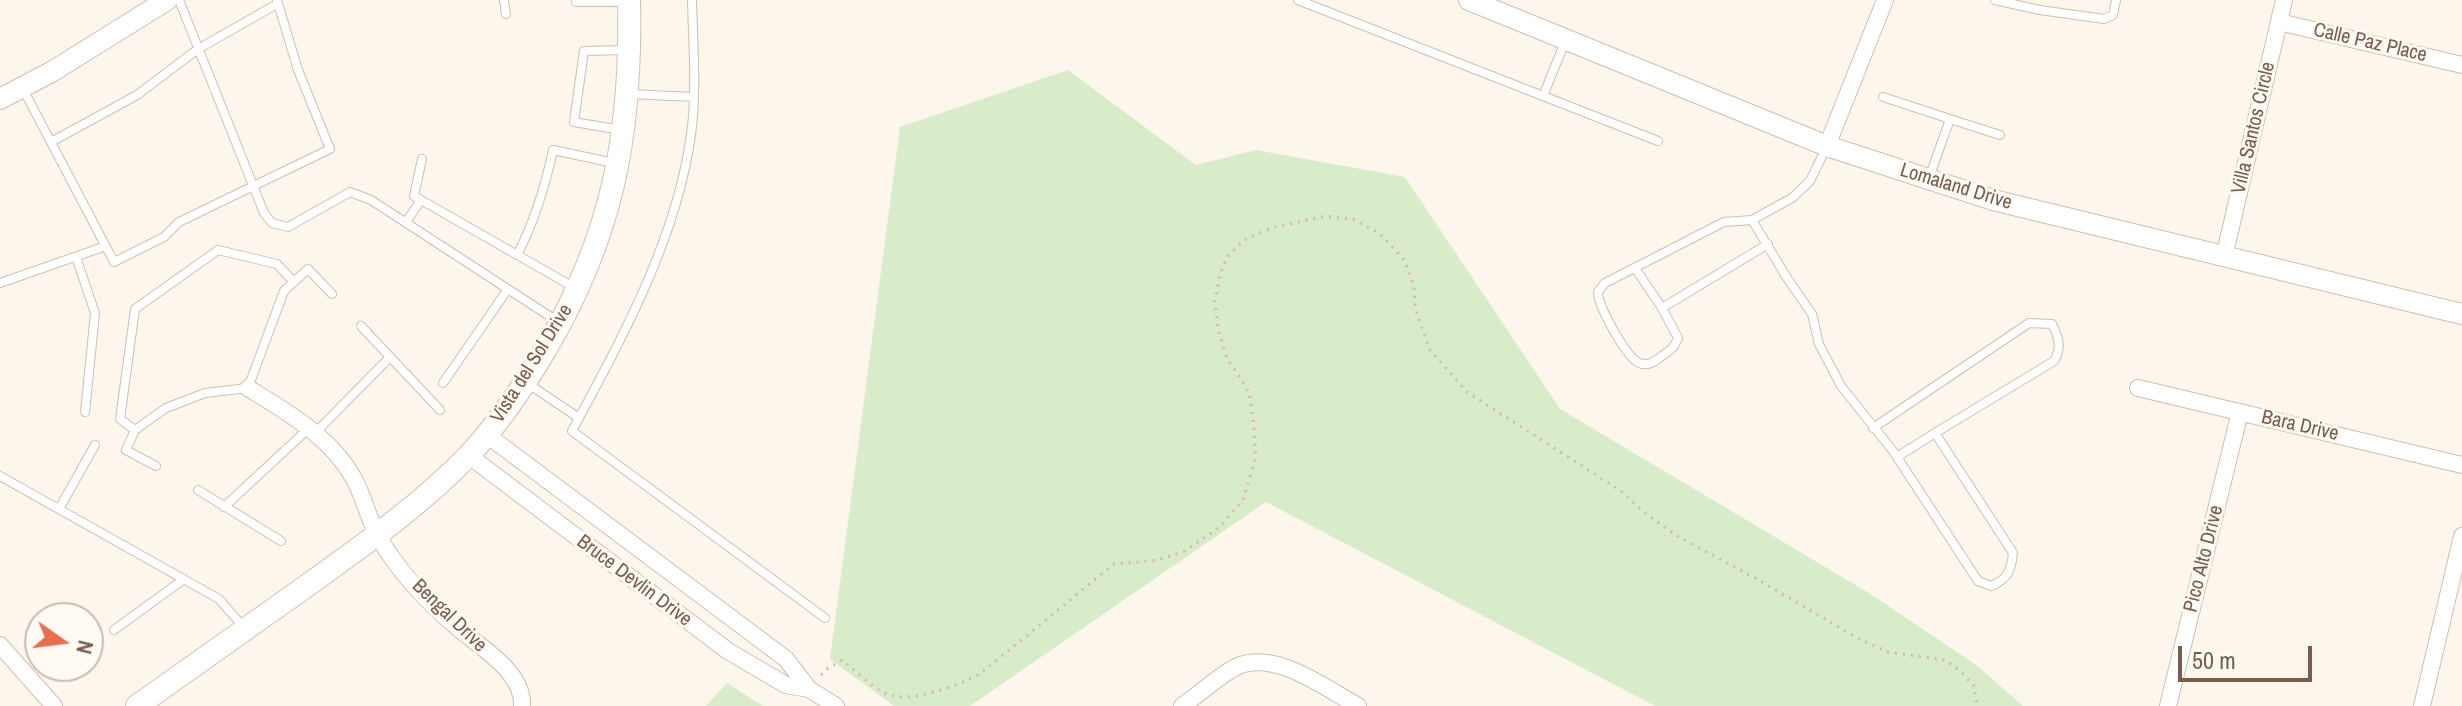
<!DOCTYPE html>
<style>
body{margin:0}
#map{position:relative;width:2462px;height:706px;overflow:hidden;background:#fdf6ec;font-family:"Archivo Narrow",sans-serif}
canvas{display:block}
.north{position:absolute;left:24px;top:602px;width:80px;height:80px;box-sizing:border-box;background:#fffaf3;border:2px solid #cabbb1;border-radius:50%;rotate:104deg;font-size:22px;font-weight:700;line-height:32px;text-align:center;color:#7a5c4d}
.north::after{content:'';display:block;margin:auto;width:28px;height:36px;background:#e76f51;clip-path:polygon(50% 0,100% 100%,50% 72%,0 100%)}
.scale{position:absolute;left:2178px;top:646px;width:134px;height:36px;box-sizing:border-box;border:4px solid #7a5c4d;border-top:0;padding-left:10px;font-size:24px;line-height:28px;white-space:nowrap;color:#7a5c4d;-webkit-text-stroke:6px #fffaf3;paint-order:stroke}
</style>
<div id="map">
<canvas width="2462" height="706"></canvas>
<div class="north">N</div>
<div class="scale">50 m</div>
</div>
<script>
const ctx = document.querySelector('canvas').getContext('2d');
ctx.lineJoin = 'round';
function fillPath(path, color) { ctx.fillStyle = color; ctx.fill(path, 'evenodd'); }
function trace(path, color, width, dash) { ctx.strokeStyle = color; ctx.lineWidth = width; ctx.lineCap = dash ? 'butt' : 'round'; ctx.setLineDash(dash || []); ctx.stroke(path); }
function drawText(font, color, halo, rows, align = 'center') {
  ctx.font = font + ' "Archivo Narrow",sans-serif'; ctx.lineWidth = 6; ctx.setLineDash([]); ctx.textBaseline = 'middle'; ctx.strokeStyle = halo; ctx.fillStyle = color; for (const [text, x, y, turn = 0] of rows) {
    ctx.save(); ctx.translate(x, y); ctx.rotate((+turn || 0) * Math.PI / 180); ctx.textAlign = isNaN(turn) ? turn : align; if (halo) ctx.strokeText(text, 0, 0); ctx.fillText(text, 0, 0); ctx.restore();
  }
}
fillPath(new Path2D(`
 M1068 70 1196 165 1256 150 1405 177 1560 409 1869 593 1975 664 2023 706H1655L1266 502 970 706H894L830 659 900 127Z
 M727 683 763 706H706Z`), '#d8ecc9');
const service = new Path2D(`
 M179 0 264 213 272 223 288 227 350 192 371 200 557 321
 M504 0 506 14
 M576 0V2H625
 M692 0C693 45 697 91 691 135 676 241 622 338 572 431L825 618
 M1298 0 1658 141
 M1995 0 2040 10 2104 19 2113 15 2116 0
 M23 89 114 262 164 237 179 222 330 149 298 70 277 0
 M628 94 694 97
 M1543 96 1565 42
 M1883 97 1950 119
 M621 130 574 122 584 51 626 50
 M51 142 137 95 198 49 277 4
 M1827 146 1810 181 1792 198 1752 220 1787 278 1812 314 1819 344 1841 386 1893 451 1978 581 1991 586C2008 579 2011 571 2013 553L1935 433 2054 361C2062 348 2059 338 2052 324L2029 323 1873 428
 M422 159 414 196 577 289
 M1929 178 1950 119 2000 135
 M1752 220 1724 222 1605 283 1598 292C1598 306 1626 357 1639 363 1648 367 1655 361 1662 356 1671 350 1674 348 1678 338L1662 308 1768 244
 M406 222 421 200
 M517 255C535 221 545 187 553 150L614 163
 M76 257 95 313 85 412
 M1635 268 1662 308
 M0 283 106 246
 M361 326 440 410
 M443 383 508 289
 M527 383 579 418
 M135 430 120 419 135 309 218 250 277 264 293 281
 M315 433 390 357
 M1897 457 1935 433
 M156 466 126 450 135 430 166 408 205 393 248 388 284 291 308 269 332 294
 M0 476 219 599 245 629
 M198 490 281 541
 M224 507 308 429
 M59 509 95 445
 M114 630 184 579`);
const minor = new Path2D(`
 M2279 22 2462 65
 M1827 146 1885 0
 M2224 257 2284 0
 M248 388C287 412 331 437 354 479 364 497 368 518 378 536 398 571 427 602 458 628 481 648 524 672 522 706
 M2138 388 2462 465
 M487 435 786 659 809 689 836 706
 M468 455 728 651 786 685 809 689
 M0 645 54 706
 M1182 706C1200 694 1219 675 1238 666 1276 650 1325 688 1358 706
 M2168 706 2240 412
 M2422 706 2462 536`);
const tertiary = new Path2D(`
 M1469 0 1827 146 1993 200 2462 314
 M0 99 53 71 167 0`);
const secondary = new Path2D(`
 M137 706C193 666 249 627 305 587 362 546 420 506 469 455 498 424 522 389 544 352 613 236 632 134 629 0`);
trace(service, '#d1beb0', 10);
trace(minor, '#d1beb0', 18);
trace(tertiary, '#d1beb0', 22);
trace(secondary, '#d6c0b0', 24);
trace(new Path2D(`
 M821 675 827 669 842 660C855 670 869 684 882 692 908 706 956 686 980 674L1114 564 1157 560 1183 552 1219 528 1243 500 1256 457 1253 418 1249 392 1227 358 1218 330 1215 301 1220 274 1227 257 1244 240 1271 228 1326 216 1356 220 1380 234 1404 260 1414 285 1415 307 1429 349 1467 392 1621 491 1645 513 1677 536 1755 578 1861 640 1888 652 1945 660 1960 671 1974 686 1977 706`), '#d9b8a5', 3, [2, 6]);
trace(service, '#fff', 8);
trace(minor, '#fff', 16);
trace(tertiary, '#fff', 20);
trace(secondary, '#fff', 22);
drawText('20px', '#7a5c4d', '#fffaf3', [
 ["Calle Paz Place",2370,43,13],
 ["Villa Santos Circle",2254,128,-77],
 ["Lomaland Drive",1956,187,17],
 ["Vista del Sol Drive",532,364,-58],
 ["Bara Drive",2300,426,13],
 ["Pico Alto Drive",2204,559,-76],
 ["Bruce Devlin Drive",634,581,37],
 ["Bengal Drive",449,616,44]
]);
</script>
